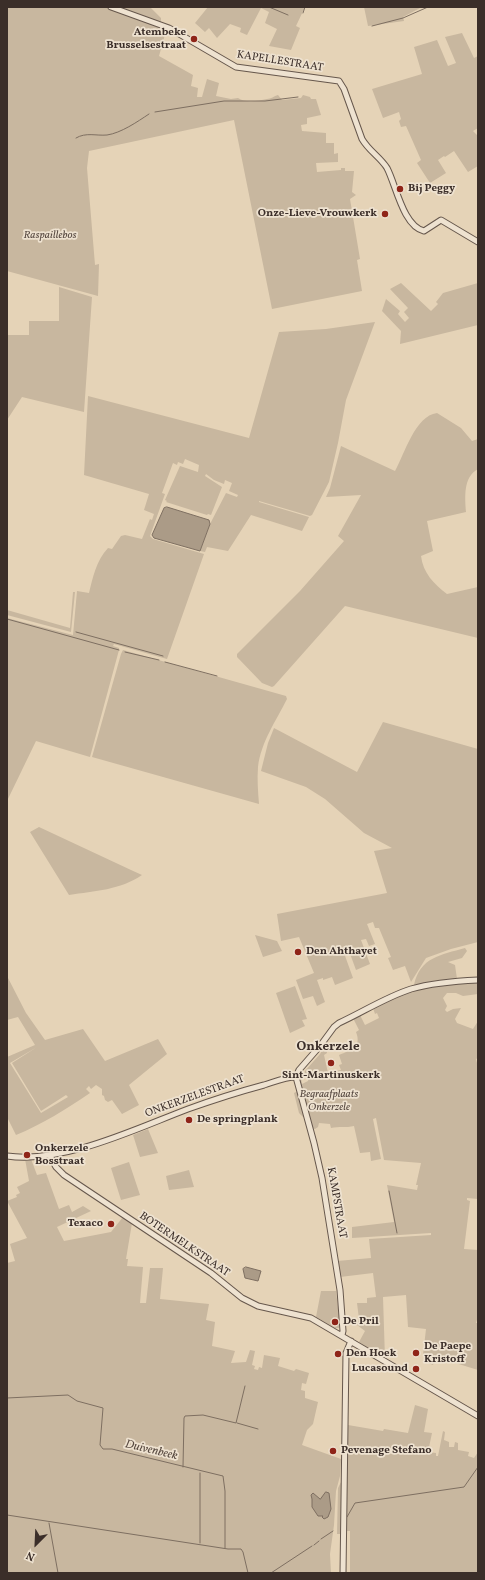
<!DOCTYPE html>
<style>
body{margin:0}
#map{position:relative;width:485px;height:1580px;overflow:hidden;background:#e5d3b7;font-family:Vollkorn,serif}
canvas{display:block}
.frame{position:absolute;inset:0;border:8px solid #3b2e29;pointer-events:none}
.north{position:absolute;left:16px;top:1524px;width:40px;height:40px;-webkit-text-stroke:3px #eee2d0;paint-order:stroke;rotate:204deg;font-size:11px;font-weight:700;line-height:16px;text-align:center;color:#3b2e29}
.north::after{content:'';display:block;margin:auto;width:14px;height:18px;background:#3b2e29;clip-path:polygon(50% 0,100% 100%,50% 72%,0 100%)}
</style>
<div id="map">
<canvas width="485" height="1580"></canvas>
<div class="frame"></div>
<div class="north">N</div>
</div>
<script>
const ctx = document.querySelector('canvas').getContext('2d');
ctx.lineJoin = 'round';
function fillPath(path, color) { ctx.fillStyle = color; ctx.fill(path, 'evenodd'); }
function trace(path, color, width, dash) { ctx.strokeStyle = color; ctx.lineWidth = width; ctx.lineCap = dash ? 'butt' : 'round'; ctx.setLineDash(dash || []); ctx.stroke(path); }
function drawText(font, color, halo, rows, align = 'center') {
  ctx.font = font + ' Vollkorn,serif'; ctx.lineWidth = 3.5; ctx.setLineDash([]); ctx.textBaseline = 'middle'; ctx.strokeStyle = halo; ctx.fillStyle = color; for (const [text, x, y, turn = 0] of rows) {
    ctx.save(); ctx.translate(x, y); ctx.rotate((+turn || 0) * Math.PI / 180); ctx.textAlign = isNaN(turn) ? turn : align; if (halo) ctx.strokeText(text, 0, 0); ctx.fillText(text, 0, 0); ctx.restore();
  }
}
fillPath(new Path2D(`
 M7 7H106L147 22 166 31 159 56 193 75 191 86 198 88 197 97H202L207 79 219 83 216 96 231 99 238 98C245 103 258 101 267 99 271 99 274 96 278 95L282 100 301 98 303 95 310 97 311 99H316L321 115 307 118V124L301 125 302 131 326 133V143H334V154L338 153V162L316 163 317 172 341 170V168H345V171H354L352 192 356 195 350 199 360 259 357 260 362 291 272 309 234 120 89 151 87 168 95 265 99 264 98 296 7 271Z
 M117 7H150L161 18V23Z
 M208 7H305L296 26 300 28 291 50 269 46 277 29 265 23 269 12 261 8 247 35 240 32 241 28 230 24 217 38 209 28 205 32 195 23Z
 M364 7H422L403 17 404 21 368 26Z
 M462 33 474 58 478 56V128L473 131 478 136V161L477 162 478 166 468 172 454 151 445 157 444 156 438 160 446 173 430 183 417 163 421 160 406 126 401 127 399 121 401 119 399 112 383 118 372 89 422 74 414 47 437 40 448 66 456 63 445 37Z
 M401 283 431 311 438 304 436 302 443 293 478 283V325L400 344 401 331 382 311 386 299 400 311 398 314 405 322 409 318 404 312 408 308 390 289Z
 M59 287 92 297 84 412 22 397 7 420V335H29V321H59Z
 M375 322 346 400 338 443 329 482 312 515 310 516 259 501V502L309 517 302 531 251 515 228 551 207 547 205 552 200 551 210 524 226 493 237 497 238 495 229 491 232 483 225 480 224 484 214 480 206 474 205 476 222 487 211 515 208 514 207 515 166 502 167 501 165 500 180 466 198 472 199 465 185 459 183 464 178 462 177 465 173 463 162 493 165 494 150 536 153 539 204 554 167 659 114 644 113 646 119 648V650L90 757 36 741 7 801V618L73 635 77 591 89 593C93 577 96 561 108 548L112 549 121 536 125 535 142 539 150 519 152 520 154 514 144 510 149 494 84 475 88 396 249 438 279 332 326 329Z
 M437 413 461 428 472 441 478 439V469C463 477 465 497 466 512L427 521 433 551 421 556C423 573 434 584 447 594L478 587V638L345 606 274 686 272 687 262 683 237 657V654L300 591 344 541 338 536 361 495 326 497 330 488 341 446 395 471C405 453 415 416 437 413Z
 M73 592H75L71 632 7 615V610L70 628Z
 M123 650 286 696 287 699C276 721 261 742 258 767 257 779 258 792 259 804L92 757 121 654Z
 M383 722 478 749V942L451 949 426 958 411 982 405 966 393 970 388 958 391 957 379 928H375L373 922 367 924 375 944 369 946 366 939 361 940 370 964 356 970 349 951 344 953 353 978 335 985 332 977 323 980V978L317 980 325 1002 317 1006 313 996 303 999 296 980 314 973 299 937 281 941 277 914 387 893 374 851 392 848 364 833 325 799 306 787 261 771 268 743 274 728 357 772Z
 M39 827 131 870 142 875C120 890 95 891 69 895L30 832Z
 M255 935 277 941 282 951 263 957Z
 M465 948 467 951 462 958 448 962 455 965 457 979 433 981 414 985C420 957 441 955 465 948Z
 M7 976 26 1013 45 1040 83 1029 105 1061 158 1039 167 1054 129 1085 139 1105 122 1114 112 1100 108 1102 105 1100 104 1096 102 1095V1089L96 1085 91 1089 89 1086 86 1089 90 1093C68 1108 41 1125 16 1135L7 1117V1057L35 1045 18 1017 7 1020ZM37 1047 12 1063 41 1111 66 1095 68 1097 41 1113 10 1063Z
 M478 982V994L463 996 456 993H447L443 998 447 1006 445 1010 447 1012 453 1009 461 1008 455 1019 457 1023 473 1029 478 1021V1058L476 1059 478 1067V1199L467 1198V1200L470 1201 464 1249 478 1250V1316L476 1323H478V1370L436 1357 433 1365 426 1362 428 1357 423 1355 426 1329 408 1327 406 1295 383 1297 385 1359 359 1342 365 1331 357 1325 359 1319 357 1303H367V1298L376 1297 373 1273 340 1277 337 1261 371 1258 369 1239 431 1235V1233L352 1238V1227L394 1222 387 1185 417 1190 418 1185H416L421 1163 384 1160 376 1118 373 1119 381 1159 371 1161 370 1152 360 1153 354 1126C346 1128 339 1126 331 1128L330 1124 319 1123 318 1127 315 1129 312 1128 308 1118 303 1117 299 1113 294 1093 298 1091 295 1077 302 1071 303 1073 301 1078 302 1084 308 1081 309 1077 304 1073 305 1071 320 1054 324 1047H326L327 1053 324 1055 328 1073 341 1070 339 1065 342 1064 339 1055C351 1050 362 1047 356 1032L359 1030 353 1018 360 1015 365 1025 379 1018 377 1013 375 1014 373 1008 405 992 432 986Z
 M295 986 307 1019 302 1020 305 1026 290 1033 276 993Z
 M148 1129 158 1153 140 1157 133 1135Z
 M25 1159H31L37 1175 46 1173 59 1209 69 1205 72 1212 83 1206 91 1211 57 1227 64 1241 111 1232 123 1217 132 1223 126 1259H128L127 1266 143 1267 140 1303H146L150 1268H163L160 1299 209 1304 206 1320 215 1322 212 1346 235 1351 231 1363 246 1362 250 1350 255 1351 252 1365 255 1366 254 1369 258 1370 259 1367 262 1368 264 1355 280 1358 278 1366 294 1371 296 1369 309 1373 306 1384 302 1383 301 1390 305 1391V1398L318 1402 313 1424 307 1430 302 1445 341 1459 340 1476 336 1491 334 1525 330 1554 331 1573H7V1263L15 1261 10 1244 27 1238 7 1201 17 1197 16 1195 20 1193 17 1187 29 1181Z
 M129 1162 140 1195 121 1200 111 1168Z
 M189 1170 194 1187 169 1190 166 1176Z
 M321 1291H336L340 1325 339 1328H335L316 1317Z
 M415 1405 428 1409 424 1432 432 1433 428 1452 436 1453V1456H438L443 1431 445 1432 444 1440 449 1442V1447H454L455 1442 458 1443V1450L469 1452 468 1456 474 1458 478 1452V1573H350V1531H343L348 1425 383 1431 384 1429 408 1433Z
 M343 1478 341 1534H337L338 1488Z`), '#c8b79f');
const water = new Path2D(`
 M167 507 209 520 210 524 200 551 154 538 152 535 164 508Z
 M246 1267 261 1271 258 1281 245 1278 243 1269Z
 M326 1492 329 1493 331 1509 328 1517 324 1519 322 1517 323 1516H318L312 1507V1499L311 1495 313 1493 320 1499Z`);
fillPath(water, '#ab9b87');
trace(water, '#7e6f61', 1);
trace(new Path2D(`
 M269 7 288 15
 M303 13 305 7
 M372 26 403 18 428 7
 M155 112 224 101H265L298 97
 M76 138C86 132 96 136 107 135 121 133 137 122 149 114
 M7 619 119 650
 M76 632 163 656
 M125 652 159 660
 M165 662 217 676
 M389 1191 397 1233
 M7 1398 68 1395 77 1401 103 1408 100 1445 103 1449H112L223 1476 225 1491V1548
 M237 1423 258 1429
 M183 1467 184 1418 185 1416 203 1415 236 1423 245 1386
 M200 1473V1543
 M7 1515 228 1549H241L243 1552 248 1573
 M347 1517 355 1503 464 1487 478 1467
 M49 1523 58 1573
 M321 1539 333 1531
 M314 1545 319 1541
 M271 1573 312 1546`), '#7e6f61', 1);
const tertiary = new Path2D(`
 M111 7 169 28 236 67 339 81 344 89 362 139C369 151 380 157 387 168 396 185 403 226 424 231L441 220 478 242
 M296 1077 314 1143 322 1178 340 1290 343 1331 342 1335
 M296 1077 299 1070 320 1046 334 1027 339 1023C363 1012 386 997 411 989 432 983 456 981 478 980
 M7 1156C64 1164 135 1129 188 1109 213 1100 238 1092 264 1085 274 1082 285 1077 296 1077
 M50 1156 56 1167 64 1175 211 1273 242 1298 258 1306 311 1318 478 1416
 M343 1573 346 1353 351 1341`);
trace(tertiary, '#66574c', 7);
trace(tertiary, '#eee2d0', 5);
for (const [x, y, r, color] of [
 [194,39,4,"#8f2418"],
 [400,189,4,"#8f2418"],
 [385,214,4,"#8f2418"],
 [298,952,4,"#8f2418"],
 [331,1063,4,"#8f2418"],
 [189,1120,4,"#8f2418"],
 [27,1155,4,"#8f2418"],
 [111,1224,4,"#8f2418"],
 [335,1322,4,"#8f2418"],
 [416,1353,4,"#8f2418"],
 [338,1354,4,"#8f2418"],
 [416,1369,4,"#8f2418"],
 [333,1451,4,"#8f2418"]
]) { const dot = new Path2D(); dot.arc(x, y, r, 0, 2 * Math.PI); ctx.fillStyle = color; ctx.fill(dot); trace(dot, '#eee2d0', 1.5); }
drawText('bold 11px', '#3b2e29', '#eee2d0', [
 ["Atembeke",186,33,"right"],
 ["Brusselsestraat",186,46,"right"],
 ["Bij Peggy",408,189],
 ["Onze-Lieve-Vrouwkerk",377,214,"right"],
 ["Den Ahthayet",306,952],
 ["Sint-Martinuskerk",331,1076,"center"],
 ["De springplank",197,1120],
 ["Onkerzele",35,1149],
 ["Bosstraat",35,1162],
 ["Texaco",103,1224,"right"],
 ["De Pril",343,1322],
 ["De Paepe",424,1347],
 ["Kristoff",424,1360],
 ["Den Hoek",346,1354],
 ["Lucasound",408,1369,"right"],
 ["Pevenage Stefano",341,1451]
], 'left');
drawText('11px', '#3b2e29', '#eee2d0', [
 ["KAPELLESTRAAT",280,62,9],
 ["ONKERZELESTRAAT",195,1097,-20],
 ["KAMPSTRAAT",336,1203,80],
 ["BOTERMELKSTRAAT",184,1245,34]
]);
drawText('italic 11px', '#574941', '#eee2d0', [
 ["Raspaillebos",50,236],
 ["Begraafplaats",329,1095],
 ["Onkerzele",329,1108]
]);
drawText('italic 12px', '#574940', '#eee2d0', [
 ["Duivenbeek",151,1451,13]
]);
drawText('bold 13px', '#3b2e29', '#eee2d0', [
 ["Onkerzele",328,1048]
]);
</script>
